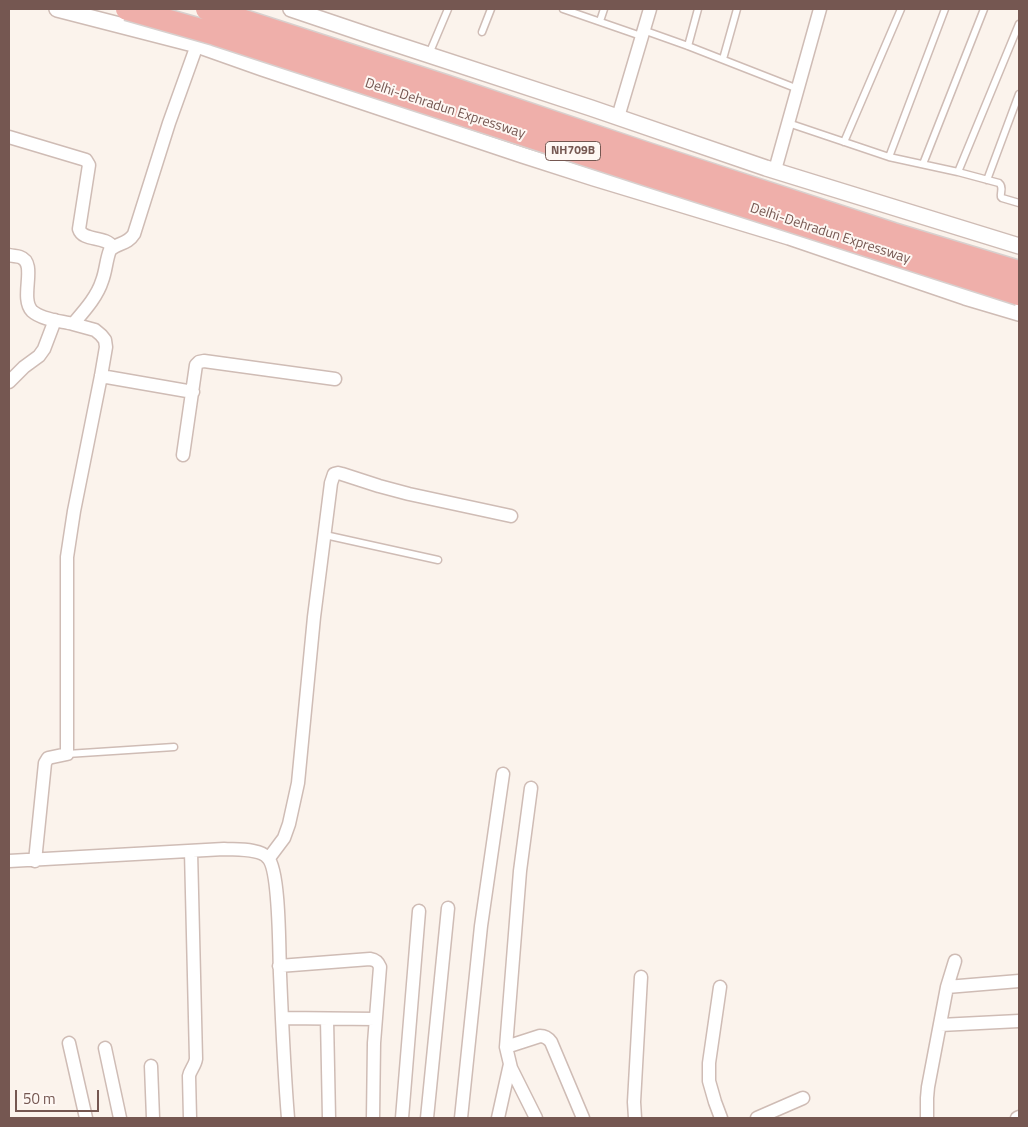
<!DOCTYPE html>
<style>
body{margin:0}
#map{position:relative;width:1028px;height:1127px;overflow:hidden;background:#fbf3ec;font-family:"Titillium Web",sans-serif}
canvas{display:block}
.frame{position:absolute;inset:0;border:10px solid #755751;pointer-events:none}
.scale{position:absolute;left:15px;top:1090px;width:84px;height:22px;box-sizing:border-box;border:2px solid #755751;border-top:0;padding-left:6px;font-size:15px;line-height:18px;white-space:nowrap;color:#755751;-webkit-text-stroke:4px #fef7f3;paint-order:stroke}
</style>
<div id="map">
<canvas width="1028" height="1127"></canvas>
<div class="frame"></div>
<div class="scale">50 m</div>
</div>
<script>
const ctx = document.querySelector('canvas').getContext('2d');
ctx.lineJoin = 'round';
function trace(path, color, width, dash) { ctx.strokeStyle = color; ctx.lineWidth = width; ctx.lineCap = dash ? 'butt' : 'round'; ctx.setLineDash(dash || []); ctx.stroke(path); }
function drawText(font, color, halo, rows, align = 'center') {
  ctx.font = font + ' "Titillium Web",sans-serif'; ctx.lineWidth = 4; ctx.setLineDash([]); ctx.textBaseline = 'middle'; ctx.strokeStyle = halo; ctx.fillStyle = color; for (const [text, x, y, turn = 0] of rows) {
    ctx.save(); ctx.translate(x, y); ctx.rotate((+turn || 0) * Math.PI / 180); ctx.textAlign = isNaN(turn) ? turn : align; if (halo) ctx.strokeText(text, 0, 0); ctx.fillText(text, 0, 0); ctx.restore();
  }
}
const service = new Path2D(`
 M563 9 641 36
 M600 21 604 9
 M643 30 688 46 798 89
 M482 32 491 9
 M688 46 698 9
 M429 54 448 9
 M723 59 737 9
 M788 123 889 157 958 172 999 183C1004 187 1000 192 1001 197L1002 198 1019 203
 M844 142 901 9
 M889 157 945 9
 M923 164 984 9
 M958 172 1019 24
 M987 180 1019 94
 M325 535 438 560
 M67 754 174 747`);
const minor = new Path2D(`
 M618 117 650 9
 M9 137 86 160 89 165 79 229C83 242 105 235 113 247
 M775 170 820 9
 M9 255C12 256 17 256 20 257 38 263 19 297 32 311 42 320 61 321 73 324
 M101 376 193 392
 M9 382 24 367 39 356 44 349 55 320
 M183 455 196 365 199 362 204 361 335 379
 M531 788 520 871 506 1047 511 1068 536 1118
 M269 858 284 838 289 824 298 783 314 617 331 483 334 474 338 473 342 474 379 486 409 494 511 516
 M9 861 224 849C236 850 260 848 268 858 280 871 279 953 280 974 282 1022 284 1070 288 1118
 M35 861 45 763 48 758 67 754V557L74 511 101 376 106 347 105 340 101 335 95 330 73 324C84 311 97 297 102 281 106 271 106 260 110 250 117 243 128 244 134 234L169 123 197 45
 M279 966 370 959C376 960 378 962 380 967L374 1043 373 1118
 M720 987 709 1063V1081L715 1102 721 1118
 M947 987 1019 981
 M282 1018 376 1019
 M327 1019 329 1118
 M940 1025 1019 1021
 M69 1043 86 1118
 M506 1047 540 1036C545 1036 548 1038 551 1042L583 1118
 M105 1048 120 1118
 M151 1066 153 1118
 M190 1118 189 1076C190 1070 195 1066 196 1059L191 851
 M402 1118 419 911
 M427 1118 448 908
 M461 1118 481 926 503 774
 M498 1118 510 1064
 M635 1118 634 1102 641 977
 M757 1118 803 1098
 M927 1118V1098L928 1087 947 987 955 961
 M1017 1118 1019 1117`);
const tertiary = new Path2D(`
 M57 9 197 45 262 68 522 155 594 178 789 237 965 297 1019 313
 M291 9 371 36 591 108 766 168 1019 246`);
trace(service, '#cfbcb5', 9);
trace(minor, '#cfbcb5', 15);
trace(tertiary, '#cfbcb5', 18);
trace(service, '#fff', 6);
trace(minor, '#fff', 12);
trace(tertiary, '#fff', 15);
const motorwayBridge = new Path2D(`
 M127 9 215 34 645 174 1019 294
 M207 9 445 86 648 154 893 234 1019 272`);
trace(motorwayBridge, '#d8d0ce', 25, []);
trace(motorwayBridge, '#efafaa', 22);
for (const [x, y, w] of [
 [573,151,55]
]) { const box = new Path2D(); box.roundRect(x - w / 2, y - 9.5, w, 19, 4); ctx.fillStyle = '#fef7f3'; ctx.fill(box); trace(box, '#755751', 1); }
drawText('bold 12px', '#755751', null, [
 ["NH709B",573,151]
]);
drawText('14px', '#755751', '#fef7f3', [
 ["Delhi-Dehradun Expressway",445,109,18],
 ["Delhi-Dehradun Expressway",830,234,18]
]);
</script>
